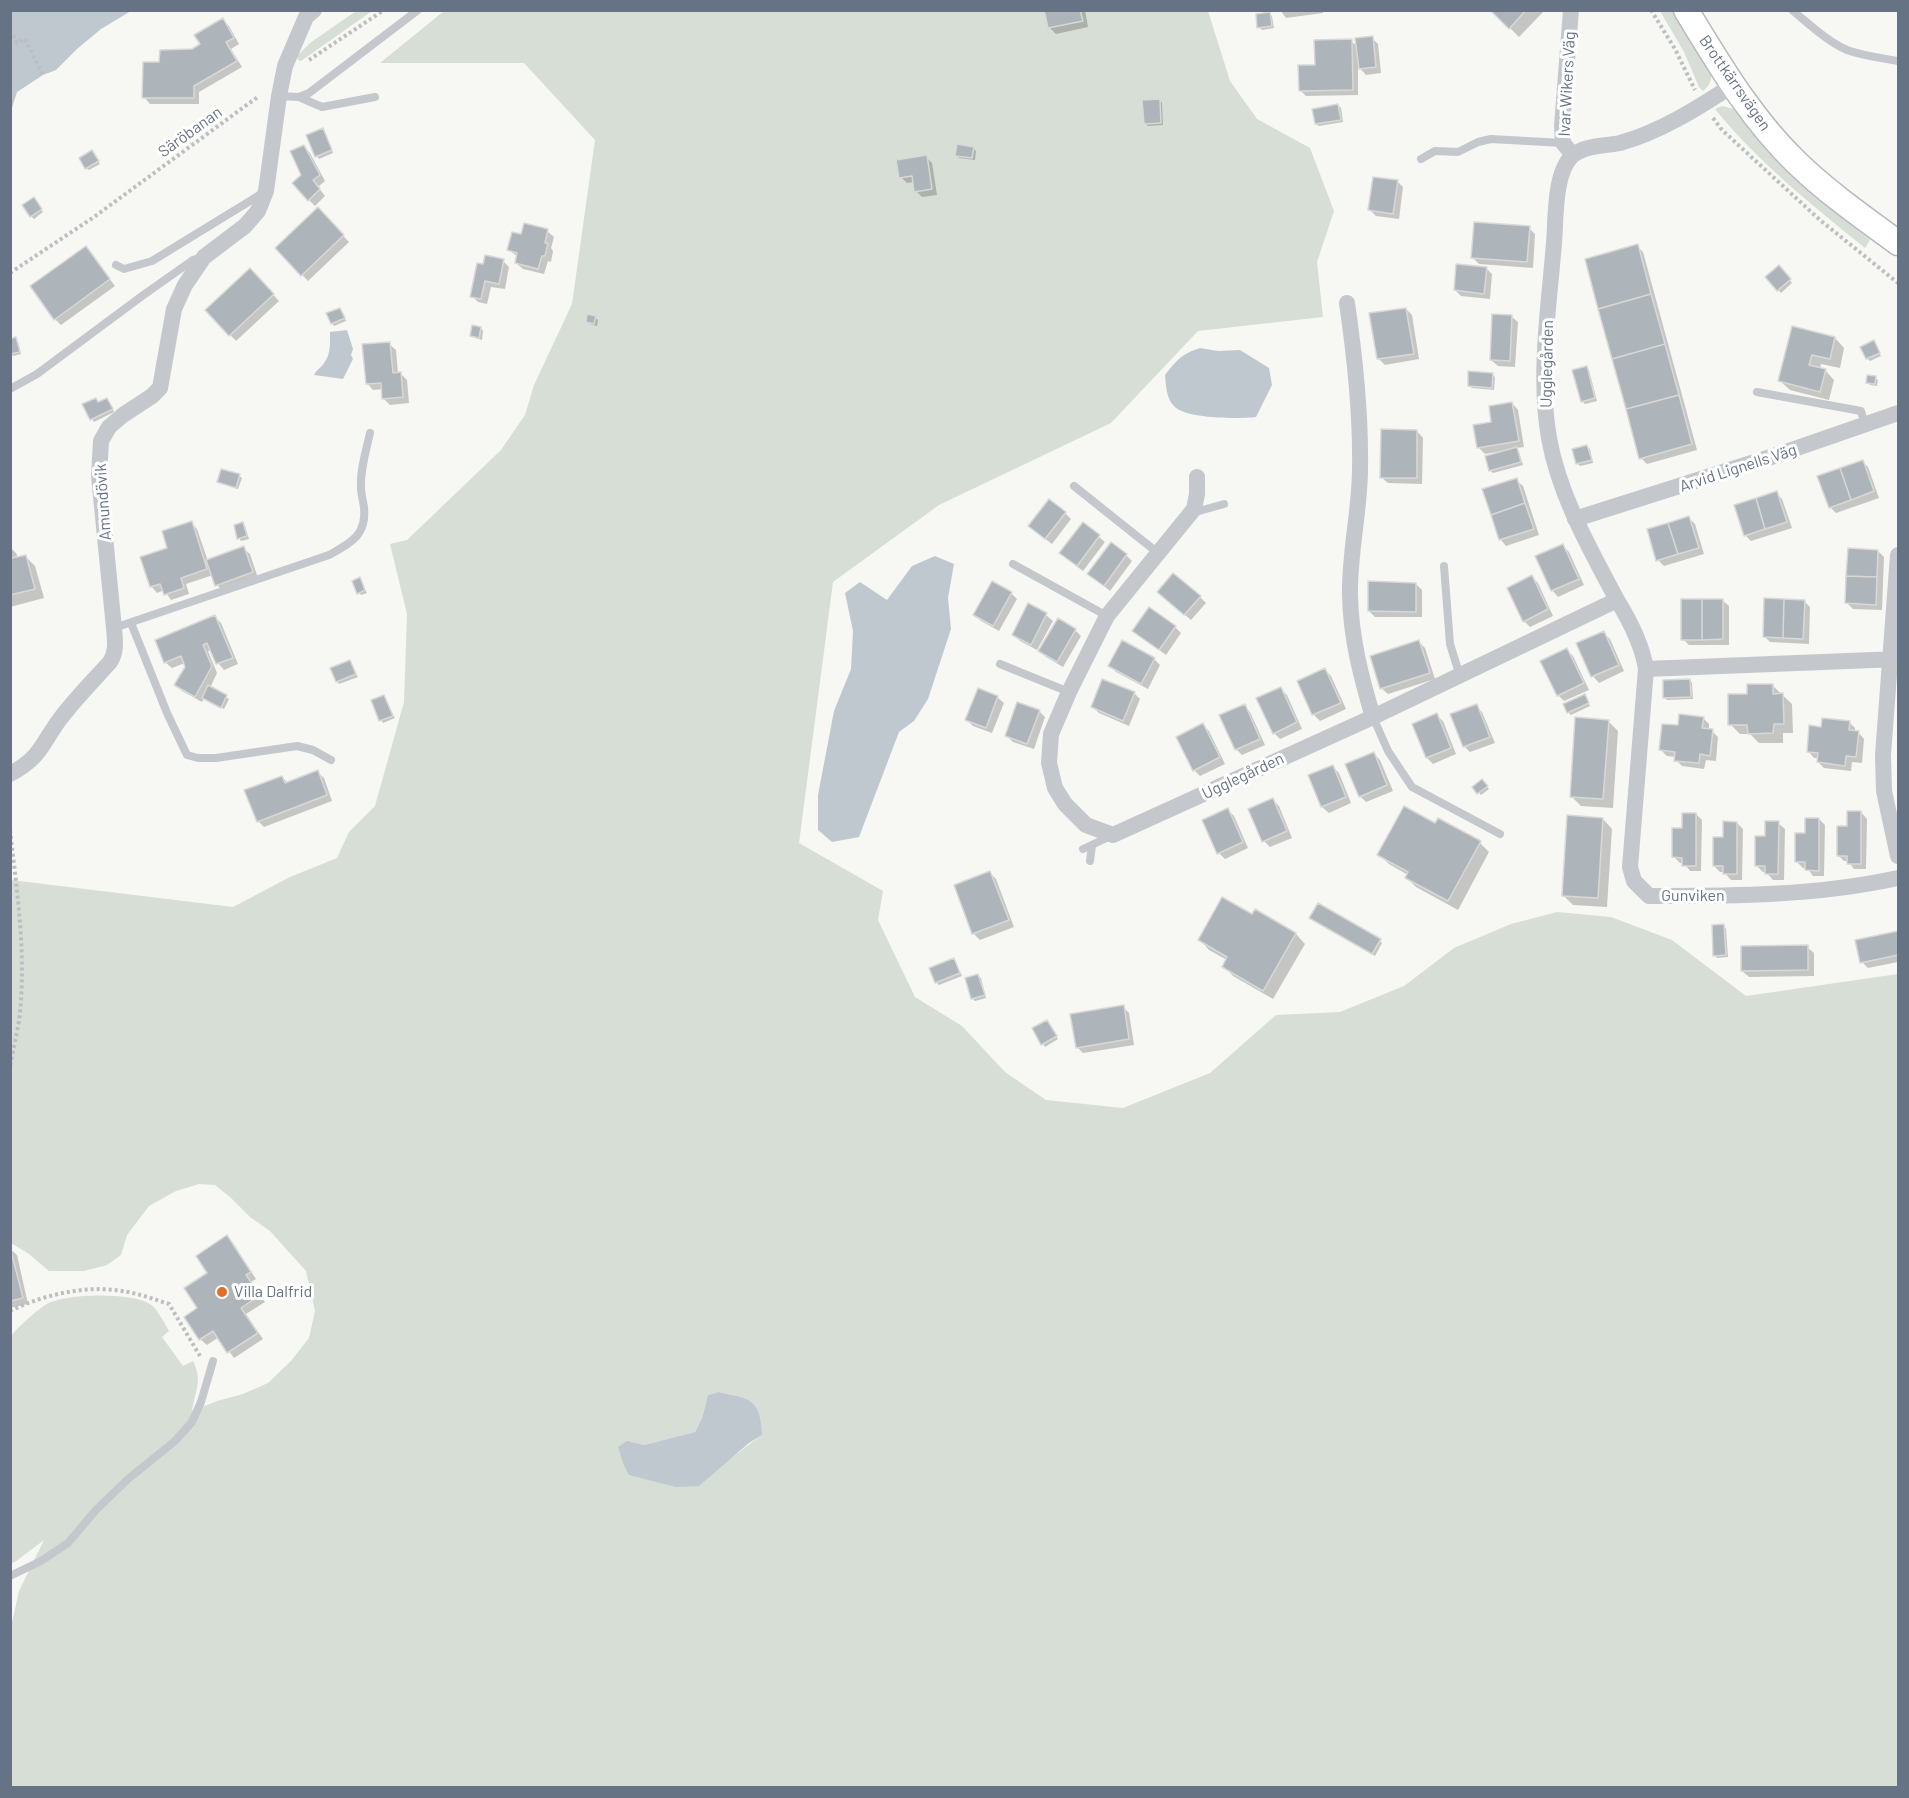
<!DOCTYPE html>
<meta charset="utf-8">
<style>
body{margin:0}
#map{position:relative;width:1909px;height:1798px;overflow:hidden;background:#f7f7f4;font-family:Barlow,sans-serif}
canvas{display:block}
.frame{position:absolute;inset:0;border:12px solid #667385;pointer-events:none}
</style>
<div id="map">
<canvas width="1909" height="1798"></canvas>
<div class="frame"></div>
</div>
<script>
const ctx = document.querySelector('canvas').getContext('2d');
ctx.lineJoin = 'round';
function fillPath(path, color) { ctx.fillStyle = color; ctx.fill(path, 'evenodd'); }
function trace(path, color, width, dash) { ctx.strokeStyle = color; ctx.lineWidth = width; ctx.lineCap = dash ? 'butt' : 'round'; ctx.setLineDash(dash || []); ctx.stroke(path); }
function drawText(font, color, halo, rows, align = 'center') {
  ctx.font = font + ' Barlow,sans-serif'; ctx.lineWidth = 6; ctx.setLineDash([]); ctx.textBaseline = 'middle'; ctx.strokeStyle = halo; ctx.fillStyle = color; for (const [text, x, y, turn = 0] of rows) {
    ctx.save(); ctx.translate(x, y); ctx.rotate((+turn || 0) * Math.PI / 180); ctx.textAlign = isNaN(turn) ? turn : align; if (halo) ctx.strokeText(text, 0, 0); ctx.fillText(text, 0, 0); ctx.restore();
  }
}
fillPath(new Path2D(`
 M356 11H372L301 61 298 60 297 56 310 43Z
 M444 11H1208L1230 81 1257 119 1310 148 1334 211 1317 262 1323 317 1198 331 1111 423 939 505 833 582 799 843 883 891 878 920 915 997 962 1026 1005 1072 1046 1100 1123 1108 1210 1073 1276 1015 1340 1012 1404 986 1454 948 1511 924 1557 912 1611 917 1672 940 1746 996 1898 974V1787H11V1627L19 1591 44 1540 15 1562 11 1563V1336C18 1327 35 1312 45 1305 64 1293 131 1292 150 1304 158 1309 164 1323 169 1331L162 1337 183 1366 193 1361C203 1381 195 1391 192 1411L217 1401 243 1394 268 1383 291 1361 309 1338 315 1311 306 1271 270 1231 250 1217 231 1198 215 1185 199 1184 176 1191 149 1206 127 1235 121 1255 107 1265 84 1271H49L29 1254 11 1243V880L233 907 290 877 337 858 349 832 375 806 404 702 407 614 390 544 407 540 501 450 525 415 534 385 572 304 595 140 524 63H380ZM720 1392 741 1397 762 1435C750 1443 739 1453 727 1461L644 1445 695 1432 702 1418 708 1395Z
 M1660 11H1674C1682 23 1710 62 1711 74 1712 81 1708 87 1703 91L1699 87 1684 52Z
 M1722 106 1734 109 1738 112 1777 160 1800 182 1870 240 1865 248C1813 206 1758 162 1715 109Z`), '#d7ded5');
fillPath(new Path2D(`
 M11 10H131V11L101 29 77 49 56 70 43 75 17 92 11 111Z
 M347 330 353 349 351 355 353 359 343 379 314 375C316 370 321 368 324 363 331 354 330 343 330 332Z
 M1200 348 1218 351 1240 350 1269 368 1272 385 1256 417C1239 419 1185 419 1174 406 1166 398 1166 385 1165 375 1177 360 1181 354 1200 348Z
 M935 556 954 564 948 598 951 629 928 699 914 721 899 732 859 837 832 842 818 830V795L834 711 851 669 853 631 845 593 860 582 887 600 912 566Z
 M719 1392C751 1399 760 1399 762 1435L749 1443 699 1486 676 1487 629 1475 623 1463 618 1447 627 1441 644 1445 695 1432 702 1418 708 1395Z`), '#c0c8cf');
fillPath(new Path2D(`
 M1046 10H1085L1088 27 1056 34 1049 27Z
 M1280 10H1323V13L1286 18Z
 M1492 10H1545L1519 37Z
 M1269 14 1272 16 1274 28 1262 30 1259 27Z
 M222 20 229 26 239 44 231 49 242 67 199 92V104H150L144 97 161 64 193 51 202 44Z
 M1372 38 1378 44 1381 73 1366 75 1358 66V95L1306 96 1300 90 1316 66 1351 41 1358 47Z
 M1160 100 1162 103 1163 125 1148 126 1145 123Z
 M1338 105 1341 108 1343 122 1319 126 1316 124Z
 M325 133 333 153 319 159 317 156Z
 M304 146 310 153 325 181 318 187 325 196 315 206 309 200 303 176Z
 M973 148 976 151 975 160 959 158 956 155Z
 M94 154 100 164 89 170 86 168Z
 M926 157 932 163 937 195 922 197 916 191 914 182 907 183 901 177Z
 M1397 181 1403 187 1399 219 1376 216 1370 210Z
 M36 202 43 212 34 219 31 216Z
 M318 209 349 242 308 281 277 248Z
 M1529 228 1535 234 1533 268 1479 264 1472 257Z
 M547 231 554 237 551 248 553 251 551 262 548 261 544 274 523 269 516 263 518 257 509 250 522 236Z
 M1637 246 1643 252 1697 450 1647 464 1641 458Z
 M86 248 115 286 61 325 55 319Z
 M503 261 509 267 505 289 491 287 487 304 478 302 472 296 484 266Z
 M1779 267 1792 283 1781 293 1767 277Z
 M1486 268 1492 274 1490 299 1461 296 1455 290Z
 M250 270 279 301 236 341 207 310Z
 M340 309 346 321 334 326 332 323Z
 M1406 309 1412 315 1419 359 1385 365 1379 359Z
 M1511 316 1518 322 1515 367 1498 366 1491 360Z
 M595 317 598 320 597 326 590 324 587 322Z
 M481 328 483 331 482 340 475 338 472 336Z
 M1793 328 1835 338 1844 348 1840 368 1821 364 1820 369 1825 370 1834 380 1829 400 1790 390 1780 381Z
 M15 339 18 342 21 354 13 356 11 353Z
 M1873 342 1881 356 1870 361 1867 358Z
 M389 344 396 350 398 374H401L407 380 409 403 390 405 384 399 383 389 373 390 367 383Z
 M1586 368 1589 370 1597 401 1585 404 1582 401Z
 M1492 374 1495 377 1494 390 1472 388 1469 386Z
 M1875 378 1878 380 1877 386 1870 385 1868 382Z
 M98 402H109L114 412 94 422 92 419Z
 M1512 403 1518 410 1524 447 1516 448 1519 452 1523 465 1493 473 1490 470 1502 453V451L1485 454 1478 447 1493 423Z
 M1417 431 1423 438 1422 484 1388 483 1381 477Z
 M1587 447 1590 449 1593 463 1580 466 1577 463Z
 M1862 461 1868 467 1879 498 1836 513 1830 507Z
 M239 476 242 478 238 489 222 484 219 481Z
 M1516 480 1523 486 1539 535 1506 546 1500 539Z
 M1776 493 1782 499 1792 528 1751 541 1745 535Z
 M1065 513 1071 519 1052 544 1036 532Z
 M1689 518 1695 524 1704 554 1664 566 1658 560Z
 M191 523 197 529 208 561 243 548 250 554 258 578 223 591 217 585 213 575 186 584 189 594 171 600 164 590 157 593 151 586 169 549Z
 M242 524 245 526 249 539 241 541 239 538Z
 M1083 524 1105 542 1083 571 1067 559Z
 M1563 546 1569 552 1584 585 1558 597 1552 590Z
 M10 547 16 553 18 558 25 556 35 566 44 598 10 607Z
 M1878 551 1884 557 1882 610 1853 609 1847 603Z
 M1126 555 1132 561 1110 591 1089 574Z
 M1532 577 1538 583 1553 616 1530 627 1524 621Z
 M359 579 367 593 361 595 359 593Z
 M1416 584 1422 590V617H1375L1369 611Z
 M1011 593 1017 599 999 631 981 621 975 615Z
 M1200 597 1206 603 1191 620 1165 598Z
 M1722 600 1729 606V645H1689L1683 639Z
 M1804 601 1810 607 1809 644 1770 642 1764 636Z
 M1029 605 1046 615 1053 621 1037 650 1020 641 1014 635Z
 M215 617 221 623 238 664 224 670 218 663 212 650 208 651 217 673 210 688 229 699 224 709 204 698 202 702 182 691 176 684 186 667 185 663 172 668 165 662Z
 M1175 627 1181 633 1166 655 1134 631Z
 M1075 630 1081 636 1063 667 1046 657 1040 651Z
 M1604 633 1610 639 1624 671 1599 683 1593 676 1578 644Z
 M1419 642 1425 648 1435 679 1388 694 1381 688Z
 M1567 650 1573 656 1589 690 1564 701 1558 695Z
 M1154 659 1160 665 1148 689 1116 672 1110 666Z
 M350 662 358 677 339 684 337 681Z
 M1325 670 1331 676 1346 709 1320 721 1314 715 1299 681Z
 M1690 680 1692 683 1693 699 1667 700 1665 698Z
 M1772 685 1792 704 1793 733H1783V743H1759L1750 734H1740L1730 724 1749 695Z
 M1281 689 1287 695 1302 729 1280 739 1274 733Z
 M1134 693 1140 699 1129 726 1099 713 1093 707Z
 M1585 696 1590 706 1571 715 1568 712Z
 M384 697 395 718 383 723 381 720Z
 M997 697 1004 703 992 733 973 726 967 720Z
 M1244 706 1250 712 1265 745 1242 755 1236 749Z
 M1476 706 1482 712 1495 743 1470 752 1464 746Z
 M1039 711 1045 717 1034 749 1013 742 1007 736Z
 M1436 715 1443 721 1456 754 1433 764 1427 758Z
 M1703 718 1709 724V730L1712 731 1718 737 1716 761 1706 760 1704 769 1682 766 1676 760V757L1667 756 1661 750 1679 727Z
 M1608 721 1618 731 1613 808 1581 806 1571 796Z
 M1849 722 1855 728V732H1858L1864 739 1862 763 1852 762 1851 771 1824 768 1818 762 1819 758H1814L1808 751 1822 728Z
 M1203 725 1209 731 1225 764 1200 776 1194 770Z
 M1374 754 1380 760 1393 791 1366 802 1360 796Z
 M1332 766 1339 773 1351 803 1329 813 1322 807 1310 776Z
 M317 772 324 778 332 801 264 827 258 821 282 777 288 783Z
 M1482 781 1489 789 1481 795 1474 787Z
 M1273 800 1279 806 1292 838 1270 847 1264 841Z
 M1228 810 1234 816 1248 848 1225 859 1219 853Z
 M1861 812 1867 819 1866 869H1854L1848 861H1844L1838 855 1849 828Z
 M1696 814 1702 820 1701 871H1690L1684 863H1680L1674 857 1684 830Z
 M1603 819 1612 829 1607 907 1573 905 1563 895Z
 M1819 819 1825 825 1824 876H1813L1807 868H1803L1797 862 1807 834Z
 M1737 823 1743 829 1742 880H1731L1724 872H1720L1714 866 1725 838Z
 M1778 823 1785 829 1784 880H1773L1766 872H1763L1756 865 1766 838Z
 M1435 825 1480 843 1489 852 1458 910 1416 887 1407 878 1408 875 1389 864 1379 854Z
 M990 873 996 879 1014 927 980 940 974 934 956 886Z
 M1255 911 1296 934 1305 944 1273 999 1233 976 1224 966 1227 960 1209 950 1200 940 1253 916Z
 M1313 920 1380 941 1382 943 1375 956Z
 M1724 926 1726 929 1728 957 1717 958 1715 955Z
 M1898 932V962L1868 968 1862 962 1857 941Z
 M1807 947 1814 953V976L1749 977 1742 971Z
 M954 960 962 976 939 985 936 982Z
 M978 976 981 978 986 998 975 1001 972 998Z
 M1123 1007 1129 1013 1134 1045 1083 1053 1077 1047Z
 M1049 1024 1058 1039 1045 1047 1034 1029Z
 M227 1237 233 1243 256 1279 251 1282 265 1302 246 1314 263 1339 234 1358 219 1337 207 1345 200 1339 186 1317 199 1309 209 1273Z
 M10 1249 17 1255 28 1304 10 1308Z`), '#0003');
const building = new Path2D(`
 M1044 10H1080L1083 21 1048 28Z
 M1490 10H1526L1509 29Z
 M1270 12 1272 26 1257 28 1256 14Z
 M223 18 234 38 226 42 237 61 194 86V98H142L143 62H159L160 50 192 49 200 44 194 35Z
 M1373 36 1376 67 1359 69 1355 38Z
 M1352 39 1353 90 1299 91 1298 65H1315L1314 40Z
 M1160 99 1161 123 1144 124 1142 100Z
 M1338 104 1341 120 1315 124 1312 109Z
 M323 128 332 150 315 157 306 135Z
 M957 144 974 147 972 158 955 156Z
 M304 145 320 175 313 180 320 189 308 201 292 183 301 175 290 151Z
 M92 150 99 161 85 169 79 158Z
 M927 155 932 189 914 192 912 176 899 178 896 160Z
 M1373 177 1398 180 1393 214 1368 210Z
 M34 197 42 209 30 217 22 205Z
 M318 207 344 235 301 276 275 248Z
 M1474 222 1530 226 1527 262 1471 258Z
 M524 223 548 229 545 243H548L545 256H542L538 269 515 263 517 253 507 250 512 232 521 234Z
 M1638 244 1651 294 1598 309 1585 259Z
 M86 246 110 279 54 320 30 286Z
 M485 255 504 259 499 284 485 281 481 299 470 297 477 263 483 264Z
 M1456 264 1487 267 1484 294 1454 290Z
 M1779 265 1791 279 1777 291 1765 277Z
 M250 268 274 294 229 336 205 310Z
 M1651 294 1665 344 1612 359 1598 309Z
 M340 308 345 318 331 324 326 313Z
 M1406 308 1414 354 1377 359 1369 313Z
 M587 314 596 316 594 324 586 322Z
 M1492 314 1512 315 1510 361 1490 360Z
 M472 325 481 327 479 338 470 336Z
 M1792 326 1835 337 1830 359 1812 355 1809 365 1826 369 1820 392 1778 381Z
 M16 337 20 352 10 354V339Z
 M1874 340 1880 353 1866 359 1860 347Z
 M390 342 393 373 401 372 403 397 382 399 381 383 366 384 362 344Z
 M1665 344 1679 395 1626 409 1612 359Z
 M1587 366 1595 398 1581 402 1572 370Z
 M1468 371 1493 373 1492 388 1468 386Z
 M1867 375 1876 376 1875 384 1866 383Z
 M1679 395 1692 444 1639 459 1626 409Z
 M96 398 98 402 107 398 113 409 90 420 82 404Z
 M1512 402 1519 441 1477 448 1473 425 1491 422 1489 406Z
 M1381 429 1417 430V478H1380Z
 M1587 445 1592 460 1576 464 1572 449Z
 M1517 447 1521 462 1489 471 1485 456Z
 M1863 460 1874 491 1851 500 1840 468Z
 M1840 468 1851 500 1829 508 1817 476Z
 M221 469 240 474 236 488 217 482Z
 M1517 478 1525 503 1491 515 1482 489Z
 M1777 491 1787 522 1765 529 1756 498Z
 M1756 498 1765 529 1744 536 1734 505Z
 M1049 499 1066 512 1045 539 1028 526Z
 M1525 503 1534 529 1499 540 1491 515Z
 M1689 516 1699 548 1678 554 1668 523Z
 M192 521 207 569 181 578 184 588 164 595 160 584 150 587 140 557 167 548 162 531Z
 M243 522 247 536 237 539 234 525Z
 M1083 522 1100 535 1077 566 1059 553Z
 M1668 523 1678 554 1656 561 1647 529Z
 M1111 542 1127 554 1104 586 1087 574Z
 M1563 544 1579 579 1551 591 1535 556Z
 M244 546 253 572 215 586 206 560Z
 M1848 548 1878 550 1877 577 1846 576Z
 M10 554 12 558 26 555 35 589 10 595Z
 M1173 573 1201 596 1184 615 1157 592Z
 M1532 575 1548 609 1523 622 1507 588Z
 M1846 576 1877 577 1876 605 1845 603Z
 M360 577 365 590 357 594 352 581Z
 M992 581 1012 592 993 626 973 615Z
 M1368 581 1416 583V612L1368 611Z
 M1764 598 1784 599 1783 638 1763 637Z
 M1681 599H1702V640H1681Z
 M1702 599H1723V639L1702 640Z
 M1784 599 1805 600 1803 639 1783 638Z
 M1028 603 1047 613 1031 645 1012 635Z
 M1149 607 1176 626 1159 650 1132 631Z
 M215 615 233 658 216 664 207 643 203 645 212 666 195 697 174 685 185 667 181 656 164 663 155 640Z
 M1058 618 1076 629 1057 662 1038 651Z
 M1604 631 1619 665 1591 677 1576 643Z
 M1122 640 1155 658 1141 684 1108 666Z
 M1419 640 1430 673 1380 689 1370 656Z
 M1567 648 1584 683 1557 696 1540 661Z
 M350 660 356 674 336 682 330 668Z
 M1325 668 1341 703 1312 715 1297 681Z
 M1102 679 1135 692 1123 721 1091 707Z
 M1690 679 1691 697 1663 698V680Z
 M1747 684H1773V694L1783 693 1784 724H1774L1773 733 1748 734 1747 725H1728V694H1747Z
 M208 685 227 695 221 708 202 698Z
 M1281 687 1297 722 1273 734 1256 698Z
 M978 688 998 696 986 728 965 720Z
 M1585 694 1589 703 1567 713 1563 704Z
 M384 695 393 716 379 721 371 700Z
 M1017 702 1040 710 1027 744 1005 736Z
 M1245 704 1260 739 1235 750 1219 715Z
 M1477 704 1490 737 1463 747 1450 714Z
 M1437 713 1451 748 1426 758 1412 724Z
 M1679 714 1704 717 1702 728 1713 729 1710 756 1700 754 1699 763 1674 761 1675 752 1659 750 1662 724 1678 725Z
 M1575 717 1609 720 1603 799 1570 797Z
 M1822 718 1850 721 1849 730 1859 731 1856 757 1846 756 1845 766 1817 762 1818 753 1807 752 1809 725 1821 727Z
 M1203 723 1220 757 1193 771 1176 737Z
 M1374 752 1387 785 1359 797 1345 764Z
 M1333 765 1346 797 1321 807 1308 775Z
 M318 770 327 795 257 822 244 790 282 776 285 783Z
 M1482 779 1488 786 1477 794 1472 787Z
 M1273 798 1287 831 1262 842 1248 809Z
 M1404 806 1435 823 1438 818 1481 841 1448 901 1405 878 1408 872 1377 855Z
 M1228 808 1243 842 1217 854 1202 820Z
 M1847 811H1861V864H1847V856H1837V826H1847Z
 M1682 813H1696V866H1682V858L1672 857V828H1682Z
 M1567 815 1603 818 1598 898 1562 896Z
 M1805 818H1819V871L1805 870V862H1795V833H1805Z
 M1723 821 1737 822V874H1723V866H1713V837H1723Z
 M1765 821H1779L1778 874H1765V866H1755V836H1765Z
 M990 871 1009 920 972 934 954 885Z
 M1222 897 1252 914 1255 909 1296 933 1263 991 1222 967 1227 957 1198 940Z
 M1318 903 1381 939 1372 954 1309 918Z
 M1724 924 1726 955 1713 956 1712 925Z
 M1898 931V955L1860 963 1855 940Z
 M1808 945V970L1741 971V946Z
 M954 958 960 973 935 983 929 968Z
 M978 974 985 995 971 999 965 978Z
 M1124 1005 1129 1039 1076 1048 1070 1014Z
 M1047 1020 1057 1036 1041 1045 1032 1028Z
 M227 1235 251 1272 246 1275 260 1295 241 1308 258 1333 227 1353 213 1331 199 1340 184 1317 197 1308 184 1288 207 1273 196 1256Z
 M10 1247 23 1298 10 1301Z`);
fillPath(building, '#adb4ba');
trace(building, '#d8d9d6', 1.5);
const secondary = new Path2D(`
 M1686 10C1719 64 1751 119 1797 163 1828 193 1864 218 1898 243`);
trace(secondary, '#b6bac0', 27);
trace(new Path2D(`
 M1651 10 1675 49 1695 90
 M10 30 17 43 25 39 43 75
 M309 60 384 10
 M1713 118 1722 130 1820 220 1898 283
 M10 273 94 217 259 96
 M10 830C17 891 26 952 20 1013 18 1031 13 1049 10 1067
 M10 1311C40 1296 81 1286 115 1290 134 1292 151 1298 169 1304L200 1356`), '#bcbec1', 4, [3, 3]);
trace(new Path2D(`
 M1792 10C1809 24 1827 41 1847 50 1863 56 1882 58 1898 61
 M279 96 299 97 309 93 418 10
 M299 97 322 107 375 97
 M1421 159 1435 151 1458 152 1478 142 1491 139 1563 143
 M116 265 124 269 152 261 263 193
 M10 389 37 374 142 296 193 260 201 258
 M1757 392 1861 411 1865 425
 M1074 486 1158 553
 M1192 513 1224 504
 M1013 564 1107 616
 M1444 566 1450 644 1460 676
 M131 623 167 713 187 755 198 758H216L297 746 313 750 331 760
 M114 628 329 555C351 543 367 535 364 507 363 500 361 494 361 488 360 470 366 451 370 433
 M1000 664 1069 692
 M1373 717 1388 751 1412 787 1500 834
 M1083 849 1113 835
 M1090 861 1092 845
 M10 1576 41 1561 68 1543 96 1510 128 1479 175 1441 192 1422 201 1402 213 1361`), '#c4c7cb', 8);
trace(new Path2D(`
 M1571 10 1562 126 1563 143 1573 155
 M1347 303C1355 358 1361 412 1360 468 1360 511 1349 553 1350 596 1351 638 1361 677 1373 717
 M1197 477V494L1194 509 1107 616 1069 692 1051 734 1049 763 1055 788 1065 804 1086 825 1113 835 1373 717 1617 600C1590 549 1559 495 1549 438 1538 375 1549 306 1554 243 1556 219 1554 173 1572 156 1584 145 1605 146 1620 143 1660 132 1698 108 1733 85
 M1575 519 1777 455 1898 413
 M1898 555 1883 755 1884 791 1898 856
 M1617 600C1630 621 1642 644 1646 669L1630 867 1634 881 1649 896C1734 896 1815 896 1898 878
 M1646 669 1898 659
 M10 774C41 758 42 743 60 719 75 699 93 681 110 662 117 651 115 641 114 628L99 476 101 441 109 427 123 415 152 396 160 388 174 309 185 285 204 257 245 226 258 211 266 191 279 96 285 66 306 17 314 10`), '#c4c7cb', 16);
trace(secondary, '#fff', 24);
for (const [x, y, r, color] of [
 [222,1292,6,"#e56e26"]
]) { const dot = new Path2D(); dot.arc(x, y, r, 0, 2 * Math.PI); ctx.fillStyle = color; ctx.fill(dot); trace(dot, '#fff', 2); }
drawText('16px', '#667385', '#fff', [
 ["Brottkärrsvägen",1735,83,55],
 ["Ivar Wikers Väg",1567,84,-87],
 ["Säröbanan",190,132,-36],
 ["Ugglegården",1547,364,-89],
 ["Arvid Lignells Väg",1738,468,-18],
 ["Amundövik",103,502,-94],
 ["Ugglegården",1243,776,-25],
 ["Gunviken",1693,896]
]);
drawText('16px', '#667385', '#fff', [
 ["Villa Dalfrid",234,1292]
], 'left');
</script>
